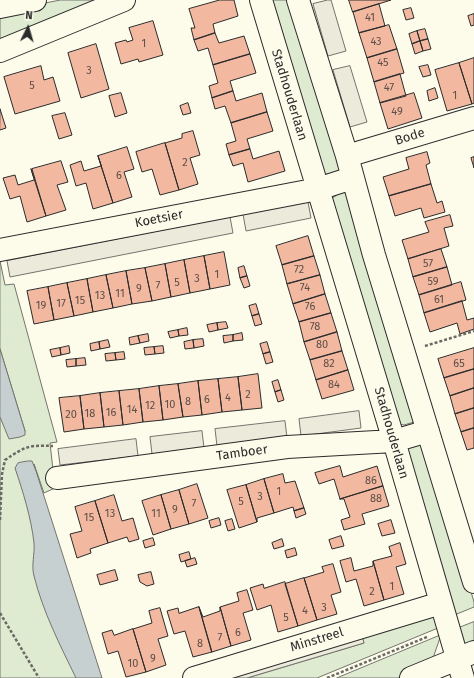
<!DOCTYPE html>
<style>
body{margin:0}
#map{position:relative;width:474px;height:678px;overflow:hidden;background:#fdfbea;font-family:"Fira Sans",sans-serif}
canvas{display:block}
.north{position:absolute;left:8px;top:8px;width:40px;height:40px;-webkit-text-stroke:3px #fdfbea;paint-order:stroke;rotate:5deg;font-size:11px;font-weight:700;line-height:16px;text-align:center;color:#2b2b2b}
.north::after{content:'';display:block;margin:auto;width:14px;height:18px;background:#2b2b2b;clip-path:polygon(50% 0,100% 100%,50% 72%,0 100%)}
</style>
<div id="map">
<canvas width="474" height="678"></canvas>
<div class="north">N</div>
</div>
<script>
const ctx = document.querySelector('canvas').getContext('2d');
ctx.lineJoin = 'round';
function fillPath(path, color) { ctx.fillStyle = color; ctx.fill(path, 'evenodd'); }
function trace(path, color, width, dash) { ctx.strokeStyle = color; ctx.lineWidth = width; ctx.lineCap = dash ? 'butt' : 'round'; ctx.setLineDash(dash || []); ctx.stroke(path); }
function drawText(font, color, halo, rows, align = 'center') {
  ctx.font = font + ' "Fira Sans",sans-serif'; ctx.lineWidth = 3; ctx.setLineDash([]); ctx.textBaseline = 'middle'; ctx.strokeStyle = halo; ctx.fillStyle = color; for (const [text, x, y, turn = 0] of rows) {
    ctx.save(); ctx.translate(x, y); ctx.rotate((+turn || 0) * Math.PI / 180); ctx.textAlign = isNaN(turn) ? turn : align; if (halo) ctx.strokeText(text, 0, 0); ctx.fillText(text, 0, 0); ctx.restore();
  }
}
const green = new Path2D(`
 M61 0H110L0 45V12Z
 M267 0H294L341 168C338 173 330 175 324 174Z
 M344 192 348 193 414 422 404 425 399 424 331 199 337 195Z
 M0 261 5 285 14 284 57 442 50 443 55 488 44 493 34 464 93 678H0V380L25 431 0 349Z
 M409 442 428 446 474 602V607L452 616 403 449Z
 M435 614 438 628 317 678H247L364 643 362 636Z
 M474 622V644L463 649 456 629Z
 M441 635 433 658 428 665 398 678H337Z`);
fillPath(green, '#deebd1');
trace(green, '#74746e', 1);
const parking = new Path2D(`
 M328 0H331L346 51 328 56 313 4Z
 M350 66 367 122 350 127 333 70Z
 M308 202 311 218 246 231 243 214Z
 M230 217 233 233 10 277 7 261Z
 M359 411 361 428 301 436 299 419Z
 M285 421 287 438 217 446 215 429Z
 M202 431 204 448 152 454 150 437Z
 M136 439 138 456 60 465 58 449Z
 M362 636 364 643 247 678H222Z`);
fillPath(parking, '#eceadb');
trace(parking, '#74746e', 1);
const water = new Path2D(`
 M0 349 25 431V435L20 437 9 439 0 417Z
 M28 461H32L36 471 102 678H76C60 645 43 612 34 576 31 565 35 554 34 543 31 517 23 492 15 468L18 463Z`);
fillPath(water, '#c7d0d0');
trace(water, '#74746e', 1);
const building = new Path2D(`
 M220 0H234L238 16 213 24 215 33 194 40 191 28H195L189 9Z
 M349 0H391L353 12Z
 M379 4 385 26 359 33 353 12Z
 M411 8 414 18 406 20 403 10Z
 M474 14V25L471 26 468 16Z
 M153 21 163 55 139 62 138 59 121 64 115 43 126 40 127 42 133 40 129 28Z
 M389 25 397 49 367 58 359 33Z
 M425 29 428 39 420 41 417 31Z
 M417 31 420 41 412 44 409 34Z
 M215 33 219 43 244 36 250 54 213 65 208 48 198 51 194 40Z
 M428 39 431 49 423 51 420 41Z
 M420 41 423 51 415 54 412 44Z
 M96 44 109 89 81 98 68 53Z
 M397 49 404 73 374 82 367 58Z
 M250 54 256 73 230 81 233 91 212 98 209 86 218 83 213 65Z
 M474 58V103L472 104 459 63Z
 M459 63 472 104 447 111 435 70Z
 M428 65 431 75 423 77 419 67Z
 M41 66 44 80 53 77 60 101 15 114 4 77Z
 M400 74 406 96 380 103 374 82Z
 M435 88 438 98 429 101 427 91Z
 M233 91 236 101 262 93 267 112 231 123 225 106 215 109 212 98Z
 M121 93 127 113 115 117 109 96Z
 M414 93 422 118 388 129 380 103Z
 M188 103 191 113 183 115 180 106Z
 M0 109 6 128 0 130Z
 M267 112 273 131 247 139 250 149 229 155 226 144 236 141 231 123Z
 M65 113 72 135 59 139 52 116Z
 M193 131 200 155 190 158 198 184 179 190 165 143 182 138V134Z
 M165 143 179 190 160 195 152 169 142 172 136 152Z
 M127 147 134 169 124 172 132 197 113 203 98 156Z
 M250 149 253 159 279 151 285 171 248 182 243 163 233 166 229 155Z
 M427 152 430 163 426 165 431 184 389 196 383 177 409 169 406 158Z
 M98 156 113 203 93 209 86 183 76 186 70 165 81 161 84 171 101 166Z
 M474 157V168L471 158Z
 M61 161 68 182 57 185 66 210 46 216 32 169Z
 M31 169 46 216 27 222 20 196 10 199 3 178 15 175 18 185 34 180Z
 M431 184 437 203 442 201 445 212 424 218 421 208 395 216 389 196Z
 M450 215 453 226 444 228 449 246 408 259 402 240 429 232 425 222Z
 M308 236 314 256 282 265 276 246Z
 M441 249 447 267 413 277 408 259Z
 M224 252 230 285 210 289 204 256Z
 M204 256 210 289 190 293 184 260Z
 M314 256 320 275 287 284 282 265Z
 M184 260 190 293 171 297 165 264Z
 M165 264 171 297 152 301 145 268Z
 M244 266 247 276 240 278 238 268Z
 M447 267 452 285 419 295 413 277Z
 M145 268 152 301 132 304 126 271Z
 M126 271 132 304 113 308 106 275Z
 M106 275 113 308 93 312 87 279Z
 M320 275 325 294 293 304 287 284Z
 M247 276 250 286 244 288 240 278Z
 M87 279 93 312 74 316 67 283Z
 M461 282 466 300 424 313 419 295Z
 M67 283 74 316 54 320 48 287Z
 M48 287 54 320 34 324 27 291Z
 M325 294 331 313 299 322 293 304Z
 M462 301 467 320 474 318V329L460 334 457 323 430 332 424 313Z
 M256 304 259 314 252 316 249 306Z
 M331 313 337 332 304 342 299 322Z
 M259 314 262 324 255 326 252 316Z
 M226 322 228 328 218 330 217 323Z
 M217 323 218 330 209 332 207 325Z
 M187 328 188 335 179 336 178 330Z
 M178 330 179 336 170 338 168 332Z
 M337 332 342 351 310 360 304 342Z
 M242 333 243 340 233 341V335Z
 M148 334 149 341 140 343 138 336Z
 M233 335V341L224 343 223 336Z
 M138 336 140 343 130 345 129 338Z
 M203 339 204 346 194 348 193 340Z
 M108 340 110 347 100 349 99 342Z
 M193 340 194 348 185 349 184 342Z
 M99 342 100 349 91 351 90 344Z
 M267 342 270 352 263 354 260 344Z
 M69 346 70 353 61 355 60 348Z
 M163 346 164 353 155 354 154 347Z
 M154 347 155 354 145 355 144 348Z
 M60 348 61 355 52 357 50 350Z
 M474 348V369L444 378 438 359Z
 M342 351 348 370 316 380 310 360Z
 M124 352 125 359 116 360 115 353Z
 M270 352 273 362 266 364 263 354Z
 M115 353 116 360 106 361 105 354Z
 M85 358 86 365 76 366V359Z
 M76 359V366L67 367 66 360Z
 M474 369V388L450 396 444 378Z
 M348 370 354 390 322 399 316 380Z
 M258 374 262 408 242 410 238 377Z
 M238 377 242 410 222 412 218 379Z
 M218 379 222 412 202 415 198 381Z
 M278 380 281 390 275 392 272 382Z
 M198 381 202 415 183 417 178 384Z
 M178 384 183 417 163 420 159 386Z
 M159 386 163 420 143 422 139 389Z
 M474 388V408L455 414 450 396Z
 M139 389 143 422 123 425 119 391Z
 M281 390 284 400 278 402 275 392Z
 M119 391 123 425 104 427 100 393Z
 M100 393 104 427 84 429 80 396Z
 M80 396 84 429 64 432 59 398Z
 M474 408V428L461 432 455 414Z
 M474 428V448L467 450 461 432Z
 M340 466 343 477 377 466 383 486 340 499 334 479 319 484 315 473Z
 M283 474 285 483 295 481 304 508 294 511 293 507 274 513 264 479Z
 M264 479 274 513 257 518V522L246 485Z
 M197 484 208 518 189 524 179 490Z
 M246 485 257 522 239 528 227 490Z
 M383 486 389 506 362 514 365 524 344 530 341 520 350 517 344 499H340Z
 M179 490 189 524 171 529 161 495Z
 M114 495 122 521 133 518 139 539 129 542 127 537 108 543 95 501Z
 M161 495 171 529 153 535 142 501Z
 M95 501 108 543 90 549 91 553 77 558 70 534 82 531 75 507Z
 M304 508 306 514 296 518 294 511Z
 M219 518 221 525 211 528 209 521Z
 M232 519 235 529 228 531 225 521Z
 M391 520 395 533 382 536 378 524Z
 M341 536 344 546 332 549 329 540Z
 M153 538 155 545 145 548 143 541Z
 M282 539 284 546 274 549 272 543Z
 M400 543 406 564 396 567 404 594 384 600 373 561 392 556 389 547Z
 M295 548 297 555 287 558 285 551Z
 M189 552 191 559 181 562 179 555Z
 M195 558 197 564 187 567 185 561Z
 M351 558 354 571 373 566V561L384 600 364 606 356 579 346 582 340 561Z
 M333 564 341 592 331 595 337 614 317 620 304 578 324 572 322 567Z
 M115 570 118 580 100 585 97 575Z
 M151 572 154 584 147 586 140 582 138 575Z
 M304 578 317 620 298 626 285 584Z
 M285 582 298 626 278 632 271 605 257 610 250 588 263 584 264 588Z
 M247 590 253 610 243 613 251 640 231 646 220 607 239 601 237 593Z
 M199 607 212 652 193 657 185 631 174 634 167 611 178 608 179 613Z
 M199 607 203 617 220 611V607L231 646 212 652Z
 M160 608 168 636 158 639 166 665 146 672 133 629 152 623 149 611Z
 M133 629 146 672 126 677 118 651 108 654 102 633 112 630 114 635Z`);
fillPath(building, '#f2b8a0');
trace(building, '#2b2b2b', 1);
const minor = new Path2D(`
 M261 0 394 441 463 678
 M298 0 347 156 374 255 474 582
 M0 7 35 0
 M0 51 124 0
 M347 156 474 118
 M0 250 318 189 352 178
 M57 478 287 447 394 441 428 431
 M194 678 441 603
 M411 678 474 652`);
trace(minor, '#2b2b2b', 24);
trace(new Path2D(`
 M425 346 474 331
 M0 520 2 474 5 460C26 446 28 445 53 446
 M0 613 39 678
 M327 678 427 637`), '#6a6964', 2.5, [3, 2]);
trace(minor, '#fdfbea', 22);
drawText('11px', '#5d4e48', null, [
 ["41",370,18],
 ["43",376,42],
 ["1",144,44],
 ["45",383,63],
 ["3",89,71],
 ["5",32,86],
 ["47",389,88],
 ["1",455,96],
 ["49",397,112],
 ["2",185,163],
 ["6",119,176],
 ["57",428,264],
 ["72",299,270],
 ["1",217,275],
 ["3",197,279],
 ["59",433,282],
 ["5",177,283],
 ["7",158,286],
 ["74",305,288],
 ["9",139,289],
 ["11",120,294],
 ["13",100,296],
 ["61",439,300],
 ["15",80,301],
 ["17",61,304],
 ["19",41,306],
 ["76",310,307],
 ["78",315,327],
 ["80",322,345],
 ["82",329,364],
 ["65",459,364],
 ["84",334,385],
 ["2",248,395],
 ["4",228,398],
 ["6",207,400],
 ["8",188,402],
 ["10",170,405],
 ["12",150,406],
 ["14",132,410],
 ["16",111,413],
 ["18",90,414],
 ["20",71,415],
 ["86",371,481],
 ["1",279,492],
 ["3",260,497],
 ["88",376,499],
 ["5",241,502],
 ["7",194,504],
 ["9",175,510],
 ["13",110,514],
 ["11",156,514],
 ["15",89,518],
 ["1",392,587],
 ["2",372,592],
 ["3",324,608],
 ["4",305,611],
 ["5",286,618],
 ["6",238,633],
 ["7",220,638],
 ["8",200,644],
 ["9",153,659],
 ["10",133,664]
]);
drawText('13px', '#2b2b2b', '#fdfbea', [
 ["Stadhouderlaan",289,95,73],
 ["Bode",410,137,-17],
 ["Koetsier",159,219,-11],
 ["Stadhouderlaan",391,433,74],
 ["Tamboer",242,453,-8],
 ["Minstreel",317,640,-17]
]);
</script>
